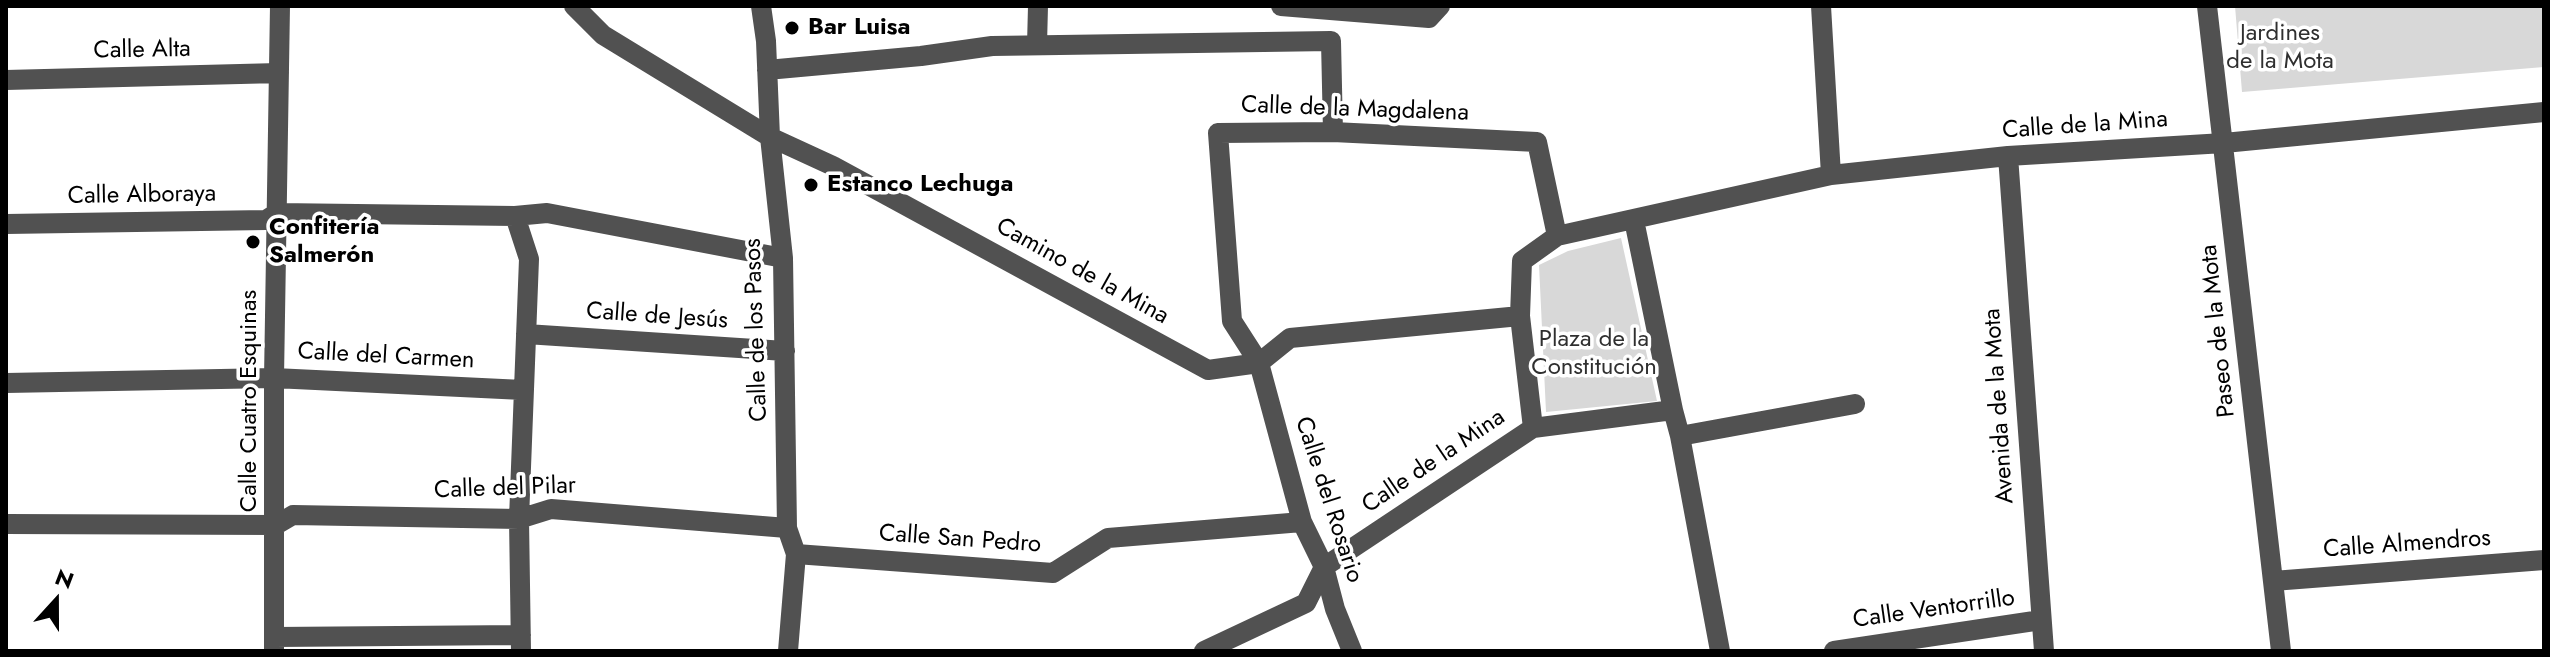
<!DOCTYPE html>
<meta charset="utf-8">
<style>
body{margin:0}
#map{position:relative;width:2550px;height:657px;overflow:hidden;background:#fff;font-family:Jost,sans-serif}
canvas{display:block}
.frame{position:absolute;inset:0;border:8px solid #000;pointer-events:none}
.north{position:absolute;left:16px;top:561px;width:80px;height:80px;-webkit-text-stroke:6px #fff;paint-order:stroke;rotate:21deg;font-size:22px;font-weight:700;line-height:32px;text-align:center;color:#000}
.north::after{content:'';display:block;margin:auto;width:28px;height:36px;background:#000;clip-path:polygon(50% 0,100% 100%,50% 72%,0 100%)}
</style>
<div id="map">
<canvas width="2550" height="657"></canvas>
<div class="frame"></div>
<div class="north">N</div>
</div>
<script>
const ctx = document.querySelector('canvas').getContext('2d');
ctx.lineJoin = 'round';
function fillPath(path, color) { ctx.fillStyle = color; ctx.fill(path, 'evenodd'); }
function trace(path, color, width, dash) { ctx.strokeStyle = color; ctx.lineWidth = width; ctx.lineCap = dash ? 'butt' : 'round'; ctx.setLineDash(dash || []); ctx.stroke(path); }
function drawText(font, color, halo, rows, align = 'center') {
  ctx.font = font + ' Jost,sans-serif'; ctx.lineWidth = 7; ctx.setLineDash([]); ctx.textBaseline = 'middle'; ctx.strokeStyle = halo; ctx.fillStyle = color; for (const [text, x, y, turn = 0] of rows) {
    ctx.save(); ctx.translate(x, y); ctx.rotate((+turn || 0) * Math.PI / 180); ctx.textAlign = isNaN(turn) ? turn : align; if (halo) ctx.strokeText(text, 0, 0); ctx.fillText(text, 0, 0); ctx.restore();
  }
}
fillPath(new Path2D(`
 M2235 6H2544V67L2242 92Z
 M1621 238 1657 401 1546 412 1539 265 1568 251Z`), '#d8d8d8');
trace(new Path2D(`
 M574 6 603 35 770 137 833 166 1208 370 1259 363 1290 338 1520 316
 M761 6 766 41 770 137 783 258 787 528 796 554 788 651
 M1281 6 1429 18 1440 6
 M1821 6 1831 175
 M2207 6 2281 651
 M1037 45 1038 6
 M767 70 921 56 992 46 1331 41 1333 132
 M6 80 279 73
 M2008 156 2044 651
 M515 216 529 259 519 519 521 651
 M1634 220 1673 410 1533 428 1520 316 1522 261 1557 236 1831 175 2008 156 2224 143 2544 112
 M6 224 266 220 277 213 515 216 547 213 783 258
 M526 334 785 351
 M6 383 274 378 523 390
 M1673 410 1680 436 1720 651
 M1680 436 1855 404
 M6 524 276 525 293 515 519 519 551 509 787 528
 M796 554 1053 573 1108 538 1302 522
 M2273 581 2544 560
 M275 637 521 635
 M274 651V378L280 6
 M1204 651 1306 603 1324 567 1533 428
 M1352 651 1335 609 1324 567 1302 522 1259 363 1232 321 1218 133 1333 132 1537 142 1557 236
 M1834 651 2041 620`), '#515151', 20);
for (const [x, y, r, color] of [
 [792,28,8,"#000"],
 [811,185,8,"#000"],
 [253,242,8,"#000"]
]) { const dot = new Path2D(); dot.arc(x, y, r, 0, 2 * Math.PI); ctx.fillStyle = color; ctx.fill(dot); trace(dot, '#fff', 3); }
drawText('bold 24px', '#000', '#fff', [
 ["Bar Luisa",808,28],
 ["Estanco Lechuga",827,185],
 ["Confitería",269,228],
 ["Salmerón",269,256]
], 'left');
drawText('24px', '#2f2f2f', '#fff', [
 ["Jardines",2280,34],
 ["de la Mota",2280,62],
 ["Plaza de la",1594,340],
 ["Constitución",1594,368]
]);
drawText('24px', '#000', '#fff', [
 ["Calle Alta",142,51,-1],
 ["Calle de la Magdalena",1355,110,2],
 ["Calle de la Mina",2085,126,-4],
 ["Calle Alboraya",142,196,-1],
 ["Camino de la Mina",1082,272,29],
 ["Calle de Jesús",657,317,4],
 ["Calle de los Pasos",757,330,-92],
 ["Paseo de la Mota",2219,331,-96],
 ["Calle del Carmen",386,357,3],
 ["Calle Cuatro Esquinas",250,401,-90],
 ["Avenida de la Mota",2000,406,-94],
 ["Calle de la Mina",1434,462,-34],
 ["Calle del Pilar",505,489,-2],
 ["Calle del Rosario",1328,500,72],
 ["Calle San Pedro",960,540,4],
 ["Calle Almendros",2407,545,-4],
 ["Calle Ventorrillo",1934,610,-8]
]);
</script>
